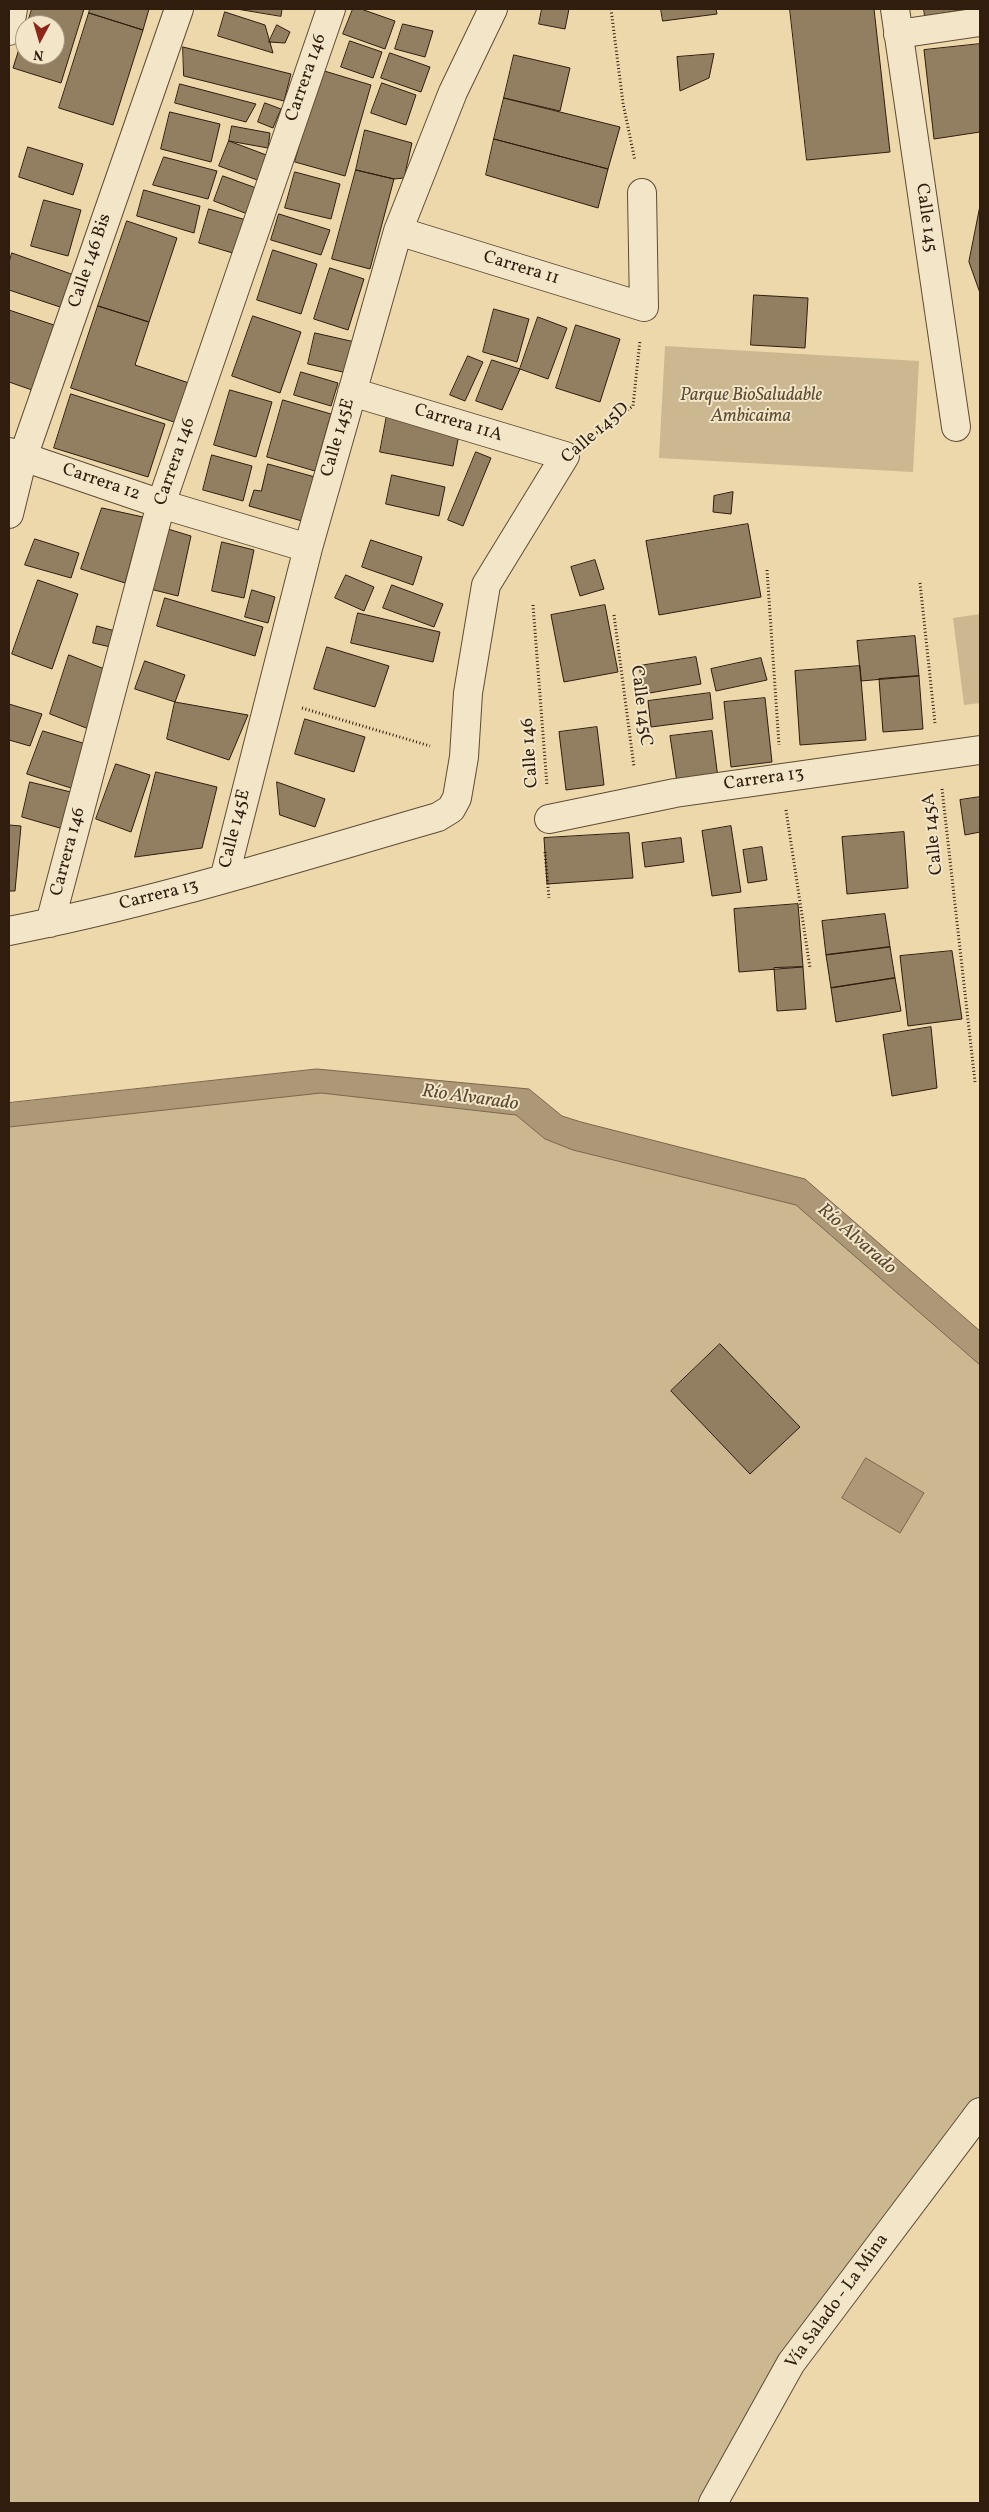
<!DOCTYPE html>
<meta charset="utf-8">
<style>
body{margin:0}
#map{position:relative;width:989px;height:2512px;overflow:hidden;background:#ecd8ab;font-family:Vollkorn,serif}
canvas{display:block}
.frame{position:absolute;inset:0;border:10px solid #301d0e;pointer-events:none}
.north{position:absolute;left:15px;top:15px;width:50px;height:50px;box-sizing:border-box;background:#f3e6c8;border:1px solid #a5967e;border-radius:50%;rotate:186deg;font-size:14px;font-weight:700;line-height:20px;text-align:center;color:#301d0e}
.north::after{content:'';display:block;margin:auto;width:18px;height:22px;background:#8f2418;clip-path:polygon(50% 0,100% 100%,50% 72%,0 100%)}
</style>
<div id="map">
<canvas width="989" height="2512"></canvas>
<div class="frame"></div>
<div class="north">N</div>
</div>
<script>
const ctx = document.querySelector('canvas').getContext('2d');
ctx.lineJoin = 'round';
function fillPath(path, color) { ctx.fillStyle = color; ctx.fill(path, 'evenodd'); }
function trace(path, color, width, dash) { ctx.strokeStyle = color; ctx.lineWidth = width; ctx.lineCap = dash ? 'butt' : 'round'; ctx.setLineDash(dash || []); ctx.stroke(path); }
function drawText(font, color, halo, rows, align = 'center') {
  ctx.font = font + ' Vollkorn,serif'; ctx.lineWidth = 4; ctx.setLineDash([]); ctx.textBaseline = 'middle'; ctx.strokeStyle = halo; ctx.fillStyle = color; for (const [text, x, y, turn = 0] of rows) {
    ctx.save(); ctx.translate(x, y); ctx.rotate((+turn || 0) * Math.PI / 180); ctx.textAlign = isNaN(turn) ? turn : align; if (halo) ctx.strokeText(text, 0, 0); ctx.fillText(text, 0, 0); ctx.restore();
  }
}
fillPath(new Path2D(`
 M665 346 919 361 913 472 659 458Z
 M980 614V703L964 705 953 618Z
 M319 1081 520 1102 553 1127 802 1192 980 1348V2096L797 2341 706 2503H9V1115Z`), '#ccb890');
const water = new Path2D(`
 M317 1069 529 1089 562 1116 581 1122 805 1179 980 1331V1365L796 1205 573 1150 545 1139 516 1115 321 1093 9 1127V1103Z
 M866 1458 924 1493 900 1533 842 1498Z`);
fillPath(water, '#ac9876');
trace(water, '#7a674c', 1);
const building = new Path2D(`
 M32 9H84L61 83 13 68 25 30V55H55V25H27Z
 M90 9H149L143 30 89 13Z
 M237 9H282L281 16Z
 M353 9H361L395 21 385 49 343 34Z
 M542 9H569L565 29 539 24Z
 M661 9H716L717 14 663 21Z
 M790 9H874L890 152 807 160Z
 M924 9H962V10L925 16Z
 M225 12 265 25 273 53 218 36Z
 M89 13 143 30 113 125 59 108Z
 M403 24 433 31 425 57 395 49Z
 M277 25 290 32 285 43 269 42Z
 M350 41 382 52 373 78 341 67Z
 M980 44V132L934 139 924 50Z
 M183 47 291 74 284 101 184 76Z
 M390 53 430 67 421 92 381 78Z
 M714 54 709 78 680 91 677 57Z
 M514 55 570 68 560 111 504 98Z
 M321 70 371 85 345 176 295 162Z
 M382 83 416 95 406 125 371 113Z
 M180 84 256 104 246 122 175 103Z
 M504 98 620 127 608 169 494 139Z
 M265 103 281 109 273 128 258 122Z
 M170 112 220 124 211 162 161 149Z
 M232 126 270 133 268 148 229 141Z
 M365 130 412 143 404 178 394 179 356 170Z
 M494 139 608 169 598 208 486 175Z
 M229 141 269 156 260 181 219 166Z
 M28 147 83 164 73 195 19 177Z
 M164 157 217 171 208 199 153 185Z
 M356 170 394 179 370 269 332 259Z
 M295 172 340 184 331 219 285 208Z
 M223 176 259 189 250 215 214 201Z
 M144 190 200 206 194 233 137 216Z
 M44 200 81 210 68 256 31 246Z
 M980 206V293L969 262Z
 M209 209 246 220 236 254 199 243Z
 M279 214 330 230 321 255 271 240Z
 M127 221 177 238 149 322 98 306Z
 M273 250 317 264 301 314 257 300Z
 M12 253 74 275 63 308 9 290V263Z
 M330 268 364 279 348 330 314 319Z
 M754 295 808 298 805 348 751 345Z
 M98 306 149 322 135 365 189 383 177 423 71 388Z
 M494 309 529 319 517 362 483 352Z
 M9 310 54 325 32 390 9 382Z
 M253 316 301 332 280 393 232 376Z
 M538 317 567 328 548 379 520 369Z
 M576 325 620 339 600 402 556 388Z
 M315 333 355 342 347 373 308 364Z
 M468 356 483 362 465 401 450 395Z
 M492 360 520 369 502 410 476 401Z
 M301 372 338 383 331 406 294 395Z
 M230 390 272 402 256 457 214 445Z
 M71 394 165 424 148 477 54 448Z
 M283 400 331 414 315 471 267 457Z
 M387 415 460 429 453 466 380 452Z
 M476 452 491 458 463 526 448 520Z
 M212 455 252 466 243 501 203 490Z
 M268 464 315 477 302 521 249 506 254 490 261 491Z
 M392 475 445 487 439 516 386 504Z
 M733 492 731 514 713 512 714 496Z
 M102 508 143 517 125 583 81 569Z
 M748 524 761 597 659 615 646 541Z
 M158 526 191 536 178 596 142 587Z
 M35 539 79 553 71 578 25 565Z
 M371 540 422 557 413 585 362 567Z
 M222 542 254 550 244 598 212 591Z
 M595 560 604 589 580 596 571 567Z
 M346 575 374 587 364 611 335 598Z
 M38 580 78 594 52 669 12 654Z
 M392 585 443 604 434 627 383 608Z
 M252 590 275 597 268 623 245 617Z
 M165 598 263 627 255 656 157 626Z
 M605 605 618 672 564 682 551 615Z
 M358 613 440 632 433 662 351 643Z
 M97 626 119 632 115 648 93 643Z
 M915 636 919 676 861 681 857 641Z
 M327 647 389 666 375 707 314 689Z
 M69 655 107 670 94 731 50 714Z
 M696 657 701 684 644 694 639 666Z
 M761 658 767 680 716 691 711 669Z
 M145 661 185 675 175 702 135 689Z
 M860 666 866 740 800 745 795 671Z
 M919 676 923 729 883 732 879 679Z
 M710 693 713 719 651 727 648 701Z
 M765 698 772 762 731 767 724 702Z
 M175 702 248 715 229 760 167 739Z
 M9 704 42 714 30 746 9 740Z
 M305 719 365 737 354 772 295 754Z
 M597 727 604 785 566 790 559 732Z
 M43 731 86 744 74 789 27 774Z
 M712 731 718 778 678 789 670 736Z
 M116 764 150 775 131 832 96 819Z
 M156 772 217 787 202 848 135 857Z
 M30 782 79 794 70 831 22 817Z
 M277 782 325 799 315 827 280 815Z
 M980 797V832L965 835 960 800Z
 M9 825 21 826 15 891H9Z
 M731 826 741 892 712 896 702 831Z
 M904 832 908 888 847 894 842 837Z
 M629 833 633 878 547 884 544 838Z
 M681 838 684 862 645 867 642 843Z
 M762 847 767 880 748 883 743 850Z
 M798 904 803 967 739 972 734 909Z
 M885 914 890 947 826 955 822 921Z
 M890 947 895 978 831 988 826 955Z
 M952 951 962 1019 908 1026 900 956Z
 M803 967 806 1009 777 1011 774 968Z
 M895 978 901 1011 836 1022 831 988Z
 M931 1027 937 1088 892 1096 883 1035Z
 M720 1344 800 1427 750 1474 671 1391Z`);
fillPath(building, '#927e60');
trace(building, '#301d0e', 1);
const street = new Path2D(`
 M895 9 956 427
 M9 31 13 9
 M898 34 980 22
 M398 231 644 307 642 193
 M9 452 161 504 308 548
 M9 514 23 457 179 9
 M549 819 675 793 980 750
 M224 879 308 548 398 231 453 92 493 9
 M50 923 161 504 331 9
 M9 931C154 903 296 858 438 817L451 809 457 798 464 757 468 693 486 585 565 456 352 392
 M713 2503 791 2363 980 2112`);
trace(street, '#5f4c35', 30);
trace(new Path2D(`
 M611 9 623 103 635 161
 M591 437 633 406 640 340
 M767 570 779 745
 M920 583 935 723
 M533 605 547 786
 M614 615 634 767
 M302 708 430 746
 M942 789 975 1082
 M786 810 810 968
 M545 852 549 898`), '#301d0e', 3, [1, 2.5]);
trace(street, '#f3e6c8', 28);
drawText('18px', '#301d0e', '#f3e6c8', [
 ["Carrera 146",307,78,-71],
 ["Calle 145",925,218,82],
 ["Calle 146 Bis",91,261,-71],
 ["Carrera 11",521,269,17],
 ["Carrera 11A",458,424,17],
 ["Calle 145D",596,434,-41],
 ["Calle 145E",339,438,-74],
 ["Carrera 146",176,462,-71],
 ["Carrera 12",101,483,19],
 ["Calle 145C",640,706,83],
 ["Calle 146",531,753,-94],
 ["Carrera 13",764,780,-8],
 ["Calle 145E",236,829,-76],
 ["Calle 145A",934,834,-96],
 ["Carrera 146",69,852,-75],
 ["Carrera 13",159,896,-14],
 ["Vía Salado - La Mina",838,2302,-54]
]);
drawText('italic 18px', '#5f4c35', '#f3e6c8', [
 ["Parque BioSaludable",751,397],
 ["Ambicaima",751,418]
]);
drawText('italic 19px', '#5b4832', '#f3e6c8', [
 ["Río Alvarado",470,1099,8],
 ["Río Alvarado",856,1240,41]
]);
</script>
